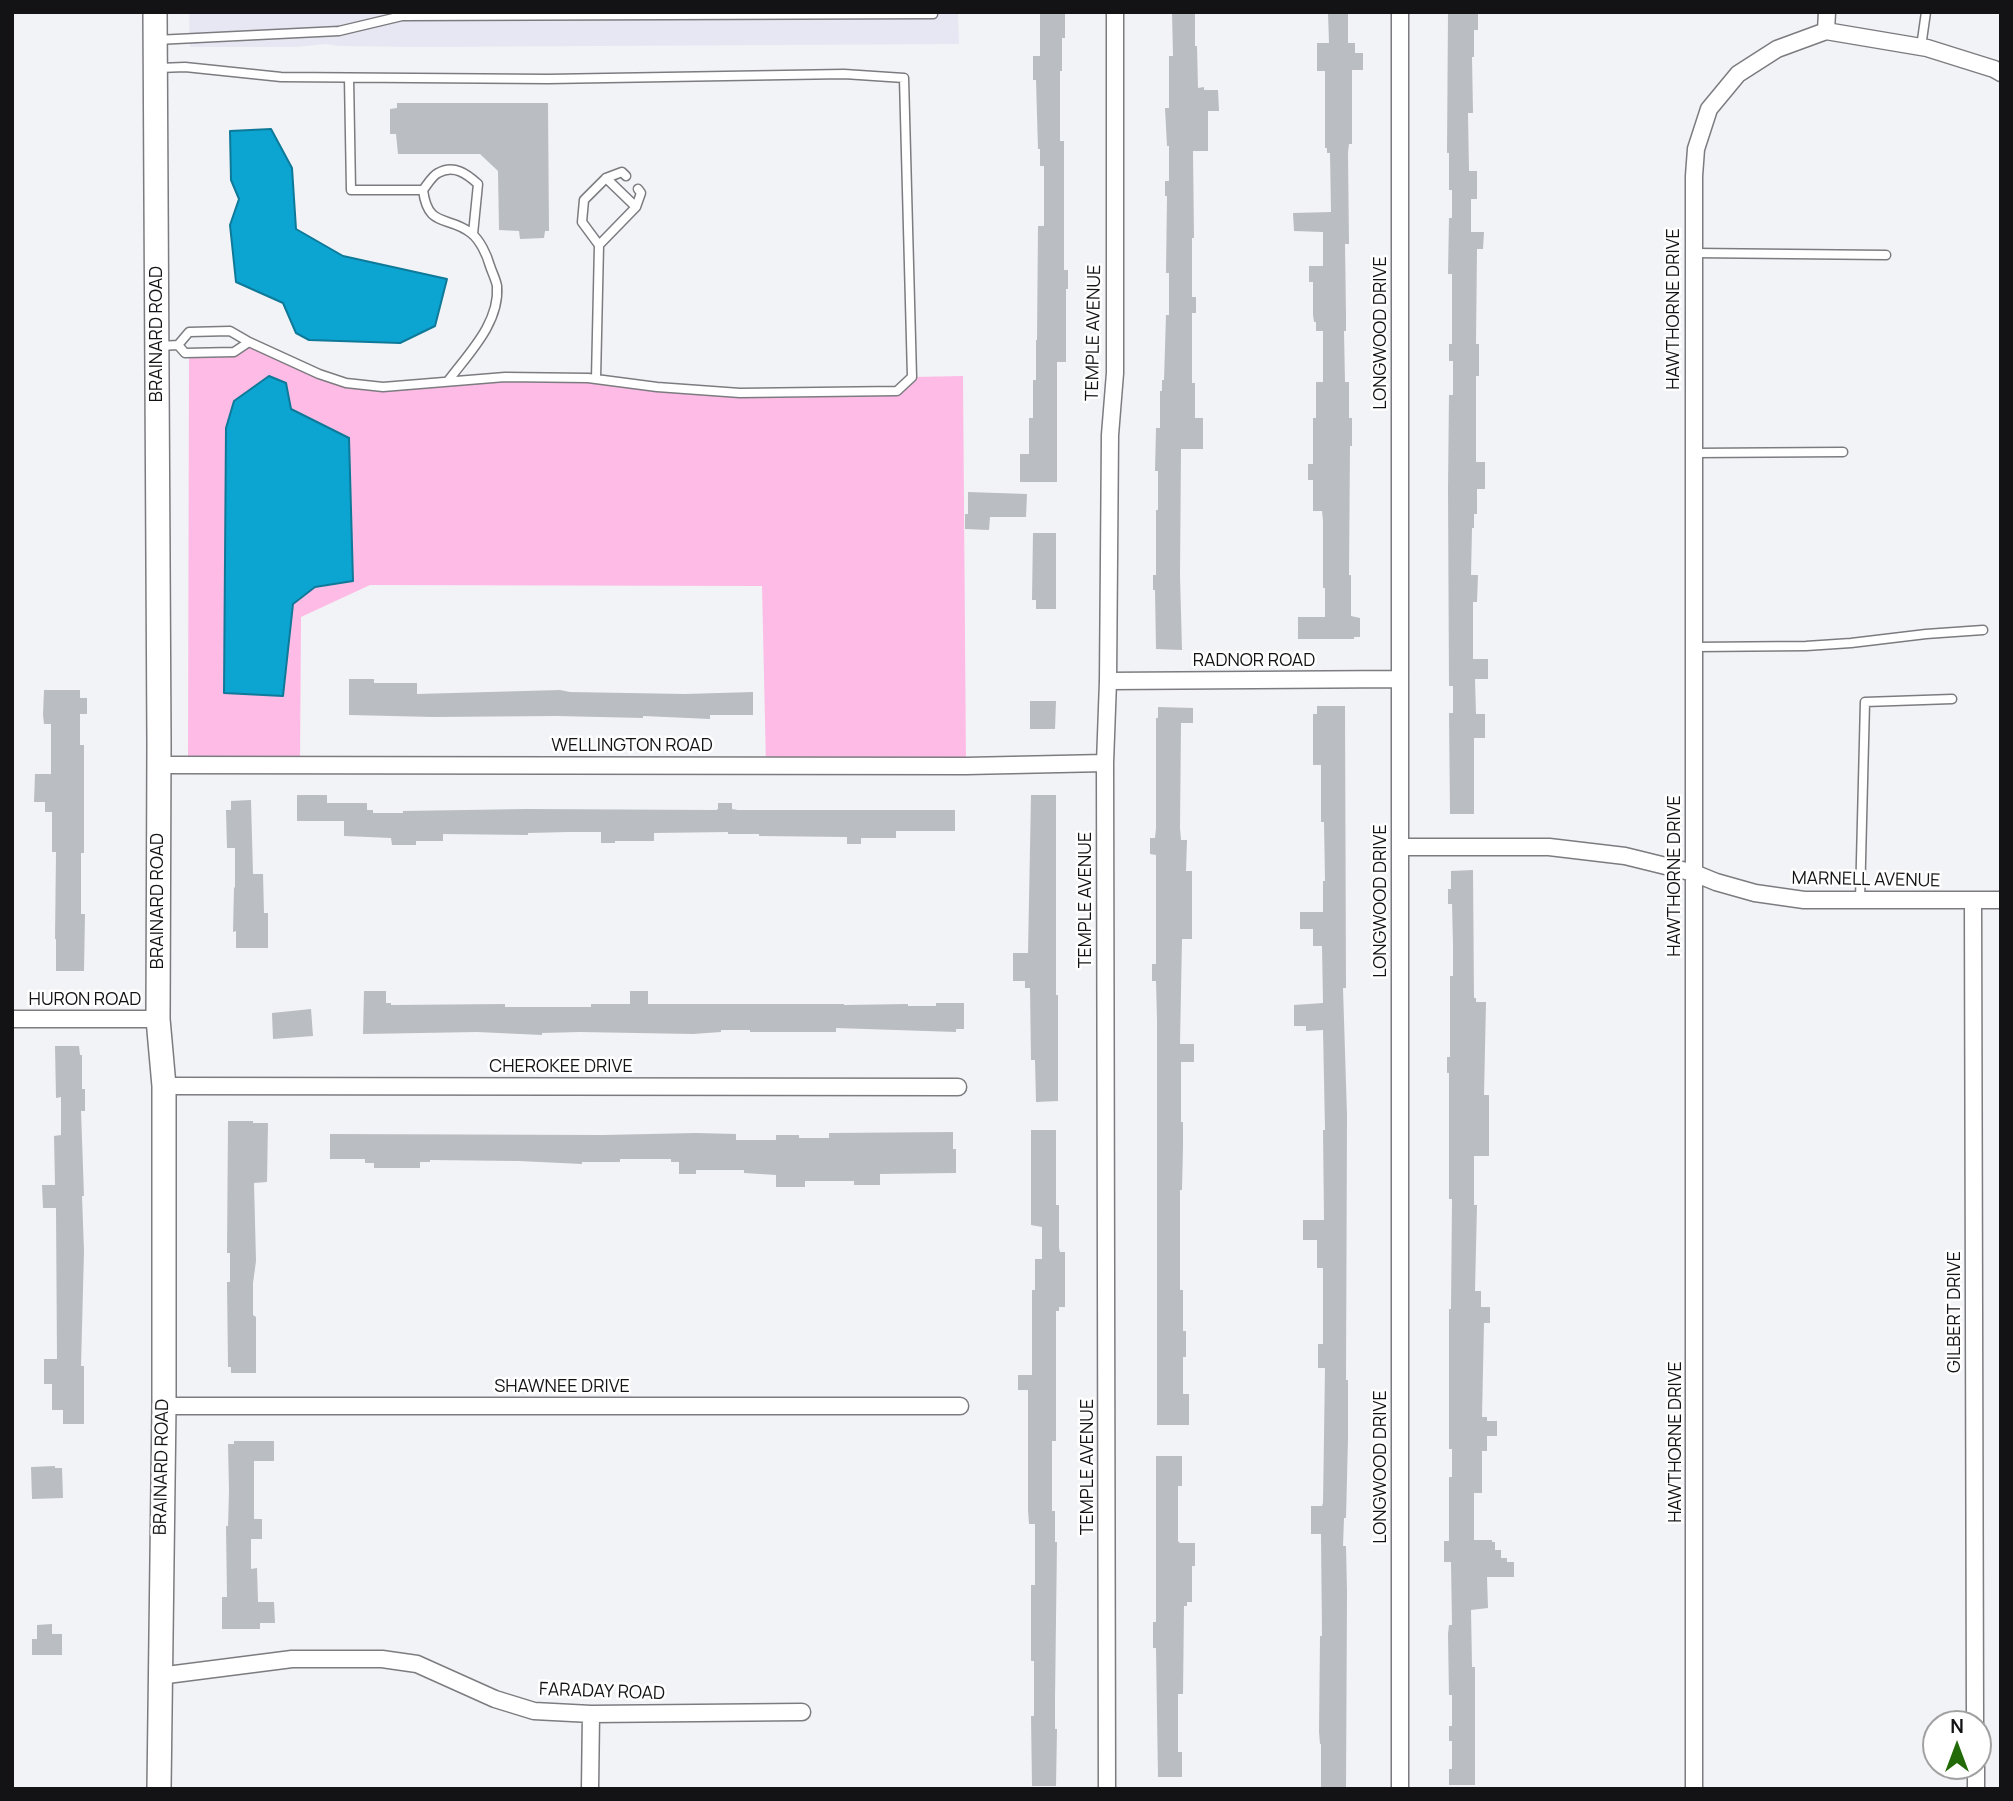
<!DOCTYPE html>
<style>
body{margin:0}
#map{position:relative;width:2013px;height:1801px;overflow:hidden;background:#f2f3f7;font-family:Manrope,sans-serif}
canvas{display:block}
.frame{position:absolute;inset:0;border:14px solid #131315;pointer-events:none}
.north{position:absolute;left:1922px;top:1710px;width:70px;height:70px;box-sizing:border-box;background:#fff;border:2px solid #a1a1a1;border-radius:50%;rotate:0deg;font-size:19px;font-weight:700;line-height:28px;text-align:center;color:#131315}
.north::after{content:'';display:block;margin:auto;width:24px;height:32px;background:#226a07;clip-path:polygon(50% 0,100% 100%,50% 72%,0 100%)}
</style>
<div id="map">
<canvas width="2013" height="1801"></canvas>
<div class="frame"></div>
<div class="north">N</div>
</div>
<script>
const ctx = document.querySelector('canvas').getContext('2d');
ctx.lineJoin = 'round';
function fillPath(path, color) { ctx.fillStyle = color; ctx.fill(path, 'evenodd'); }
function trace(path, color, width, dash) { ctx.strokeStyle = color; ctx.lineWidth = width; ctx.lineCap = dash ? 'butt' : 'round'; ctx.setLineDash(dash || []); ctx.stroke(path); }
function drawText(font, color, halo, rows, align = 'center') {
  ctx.font = font + ' Manrope,sans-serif'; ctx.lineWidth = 5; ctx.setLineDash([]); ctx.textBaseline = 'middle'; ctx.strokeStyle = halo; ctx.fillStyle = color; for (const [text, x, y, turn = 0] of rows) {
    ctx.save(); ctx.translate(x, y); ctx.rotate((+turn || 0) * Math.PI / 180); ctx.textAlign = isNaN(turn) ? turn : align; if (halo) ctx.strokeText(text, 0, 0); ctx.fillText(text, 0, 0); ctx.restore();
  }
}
fillPath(new Path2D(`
 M189 12H958L959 44 420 47 338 46 326 44 296 47H190Z`), '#e6e7f2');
fillPath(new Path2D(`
 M249 342 319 374 383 387 448 381 588 378 740 393 897 391 912 377 963 376 966 766H766L762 586 370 585 301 617 300 765H188L189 353 234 352ZM286 383 291 409 349 438 353 580 315 587 293 604 282 696 225 693Z`), '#fdbbe5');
const water = new Path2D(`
 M271 129 292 168 296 229 343 256 447 279 435 326 400 343 309 340 296 333 283 303 236 282 230 225 239 199 231 180 230 131Z
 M269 376 286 383 291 409 349 438 353 581 315 587 293 604 283 696 224 693 226 428 234 401Z`);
fillPath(water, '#0ca5d1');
trace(water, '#0e7999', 2);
fillPath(new Path2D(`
 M1172 12H1195V46H1197L1198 88 1204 87V90H1218L1219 111H1208V151H1193L1194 238H1192V297H1196V313H1192V383H1195V418H1203V449H1181L1180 575 1182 650 1156 649 1155 590H1153V575H1156V510H1158V471H1155L1156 428H1160V391H1162V380H1164L1166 315H1169V273H1166L1167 196H1165V181H1169V146H1167L1165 108H1169V56H1173Z
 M1328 12H1348V43H1355V53H1363V70H1352V144H1349L1348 153 1349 244H1345L1346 315V331H1344L1345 382H1349V418H1352V446H1350L1349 575H1351V616L1360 618V637H1354V639H1298V617H1325V588H1323V521L1322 511H1313V480H1308V464H1313V418H1316V382H1323V331H1316V322H1314L1313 315V282H1309V266H1323V232L1294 231 1293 213 1331 212 1330 153H1327V148H1325V71H1317V43H1329Z
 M1448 12 1478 13V30H1474V57H1472L1473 113H1468L1469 171H1477V199H1471V232H1484L1483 249H1477L1476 344H1479V376H1476V462H1485V489H1477V514H1474V528H1472L1471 575H1478L1477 602H1473V659H1488V679H1475L1476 714H1485V738H1474V814H1450L1449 713H1453V686H1449L1448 489 1449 395H1453V361H1449V344H1452V274H1448L1449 218H1452V190H1449V153H1447Z
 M1040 13H1065V38H1062V71H1060V141H1064V270H1068V289H1066V362H1057V482H1020V454H1029V418H1033V380H1036V340H1037L1038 226H1044V166H1040V149H1038L1036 80H1033V56H1040Z
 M397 103H548L549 231H545L544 238 520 239 519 231 499 230 498 171 480 154H398L396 134H390V109L397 108Z
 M968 492 1027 494 1026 517H990L989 530 965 529V514H968Z
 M1033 533H1056V609H1036V600H1032Z
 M349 679H374V683H417V694L560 690 570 692 685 694 753 692V715H710V719L643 716V718L557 716 433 717 349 715Z
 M44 690H80V698H87V714H80V745H84V853H81V914H85L84 971H56V939H55L56 852H52V812H45V802H34L35 774H51V724H44L43 715Z
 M1030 701H1056L1055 729H1030Z
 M1317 706H1345L1346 988H1343L1347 1115 1346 1380H1348V1438L1346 1518H1344L1343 1546H1346L1347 1592 1346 1789H1321V1744H1320L1319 1732 1320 1636H1322L1321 1534H1311V1506H1322L1323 1503 1325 1368H1318V1344H1323V1268H1317V1240H1303V1220H1324L1323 1130H1325L1323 1030 1306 1031V1026H1294V1005L1323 1003 1322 946H1313V929H1300V912H1323V881H1325L1324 822H1321V765H1313V714H1317Z
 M1158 707 1193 708V723H1181L1180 828 1181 840H1187L1186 871H1192V939H1182L1180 1044H1194V1062H1181V1122H1183V1147L1182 1190H1180V1290H1183V1331H1186V1357H1183V1394H1189V1425H1157V1020L1156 981H1152V964H1156V855L1150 854V838H1155L1156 828V718H1158Z
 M297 795H327V803H367V810H373V813H403V811L527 809 716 810 718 809V803H732V809L738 810H955V831H896V838H861V844H847V837L759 836V834H728V832L654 833V841H615V843H601V832H569L528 833V835L443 834V841H416V845H392L391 838 344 836V821H297Z
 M1031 795H1056V995H1058V1101L1036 1102 1035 1060H1031L1030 988H1025V981H1013V953H1028Z
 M251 800 253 874H263L264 913H268V948H236V931L233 932 234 888 235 887V848H227L226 810H231V801Z
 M1473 870 1474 998H1476V1002H1486L1484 1095H1489V1156H1474V1205H1477L1475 1291H1481V1307H1490V1323H1484L1482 1417H1487V1421H1497V1436H1487V1451H1482V1493H1474V1540H1492V1542H1495V1550H1501V1558H1507V1562H1514V1577H1487L1488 1608 1471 1610 1472 1667H1475V1785H1449V1769H1452V1741H1449V1726H1452V1695H1449L1448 1634 1449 1625H1452L1451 1562H1444V1541H1449V1477H1452V1449H1449V1309H1451L1452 1199H1449V1073H1447V1057H1450V976H1453V945L1452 904H1448V889H1451V871Z
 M364 991H386V1003H391V1005L505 1004V1007H591V1004H630V991H648V1004H844V1005L908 1004V1006H936V1003H964V1029H956V1032L836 1028V1032H750V1030H721V1032L693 1034 580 1032 542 1033V1035L477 1032 363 1034Z
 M311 1009 313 1036 273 1039 272 1013Z
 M55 1046H79L80 1055H82V1089H85V1111H81L84 1196H82L84 1251 81 1366H84V1424H63V1410H52V1384H44V1359H57L56 1208H43L42 1185H55L54 1136 61 1135V1097L56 1098Z
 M228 1121H253V1123H268L267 1182 254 1183 256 1261 253 1283V1315L256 1317V1373H231V1367H228L227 1282H230V1253H227Z
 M1031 1130H1056V1205H1059V1248L1060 1252H1065V1307H1059V1311H1056V1441H1052V1511H1055V1542H1057L1055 1698V1729H1057L1056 1786H1032L1031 1716H1034V1661H1031V1585H1035V1524H1029L1028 1510V1390H1018V1375H1032V1290H1035V1259H1042V1227L1031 1225Z
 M953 1132V1149H956V1173L880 1174V1185H854V1181H805V1187H776V1175L744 1173V1170H696V1174H679V1162H671V1159H620V1162H582V1164L519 1161 430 1160V1162H420V1168H374V1163H365V1159H330V1134L603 1135 696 1133 736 1134V1140H776V1135H799V1138H829V1133Z
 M234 1441H274V1461H254V1519H262V1539H251V1569L257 1568 258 1602H274L275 1623H260V1629H222V1597H227L226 1526H228L229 1491 228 1444H234Z
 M1156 1456H1182V1486H1178V1541L1180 1543H1195V1566H1192V1602H1187V1606H1184L1183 1694H1178V1752H1182V1777H1158L1156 1648H1153V1622H1156Z
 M55 1466V1468H62L63 1498 32 1499 31 1467Z
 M52 1624V1634H62V1655H32V1639H37V1625Z`), '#babdc1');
const service = new Path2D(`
 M156 40 339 31 402 16 933 14V12
 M1921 47 1926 12
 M159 68 185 67 281 77 548 79 844 74 904 78 912 377 897 391 740 393 657 387 588 378 505 377 383 387 346 383 319 374 249 342
 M349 78 351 190H423C428 229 448 215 471 233 480 240 487 255 490 266 492 272 496 280 497 286 500 323 468 354 448 381
 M606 178 622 172 626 176
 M423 190C427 185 432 176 438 173 454 164 467 174 478 184L473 234
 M636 207 641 193 638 189
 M1694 253 1886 255
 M160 346 178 345 189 332 230 331 249 342 234 352 185 353 178 345
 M596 379 599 245 582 222 584 200 606 178 636 207 599 245
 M1694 453 1843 452
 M1694 647 1806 646 1851 643 1926 634 1983 630
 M1860 900 1865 702 1952 699`);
const minor = new Path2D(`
 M1826 31 1927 48 1994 69 2001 73
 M1826 31 1827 12
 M1108 681 1400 679
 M159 765 966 766 1105 763
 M1401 847H1549L1625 856 1694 873 1716 882 1755 893 1804 900H2001
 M1973 901 1975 1724
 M12 1019H158
 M164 1086 958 1087
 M164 1406H960
 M159 1676 292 1659H382L417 1664 495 1699 534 1711 591 1714 802 1712
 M1976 1766V1789
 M590 1789 591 1714
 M1107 1789 1105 763 1108 681 1110 435 1115 373V12
 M1400 1789V12
 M1694 1789V176L1696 149 1709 109 1738 74 1777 49 1826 31`);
const secondary = new Path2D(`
 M155 12 159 744 158 1019 164 1086V1406L159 1789`);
trace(service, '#7c7c80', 11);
trace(minor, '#7c7c80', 19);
trace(secondary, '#7c7c80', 26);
trace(service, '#fff', 8);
trace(minor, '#fff', 16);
trace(secondary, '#fff', 23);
drawText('18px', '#131315', '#fff', [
 ["HAWTHORNE DRIVE",1674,309,-90],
 ["TEMPLE AVENUE",1094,333,-89],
 ["LONGWOOD DRIVE",1381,333,-90],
 ["BRAINARD ROAD",157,334,-90],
 ["RADNOR ROAD",1254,661],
 ["WELLINGTON ROAD",632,746],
 ["HAWTHORNE DRIVE",1675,876,-90],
 ["MARNELL AVENUE",1866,880,1],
 ["TEMPLE AVENUE",1086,900,-90],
 ["BRAINARD ROAD",158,901,-90],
 ["LONGWOOD DRIVE",1381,901,-90],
 ["HURON ROAD",85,1000],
 ["CHEROKEE DRIVE",561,1067],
 ["GILBERT DRIVE",1955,1312,-90],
 ["SHAWNEE DRIVE",562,1387],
 ["HAWTHORNE DRIVE",1676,1442,-90],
 ["BRAINARD ROAD",162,1467,-89],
 ["TEMPLE AVENUE",1088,1467,-90],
 ["LONGWOOD DRIVE",1381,1467,-90],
 ["FARADAY ROAD",602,1692,2]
]);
</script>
